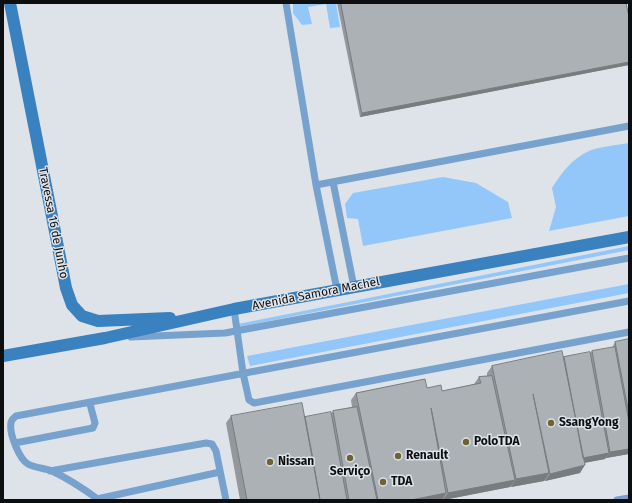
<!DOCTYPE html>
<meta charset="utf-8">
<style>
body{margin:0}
#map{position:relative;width:632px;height:503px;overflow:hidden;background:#dee3e9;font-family:"Fira Sans",sans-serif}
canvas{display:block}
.frame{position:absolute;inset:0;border:4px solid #0c0e10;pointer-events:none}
</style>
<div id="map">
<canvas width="632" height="503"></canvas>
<div class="frame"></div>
</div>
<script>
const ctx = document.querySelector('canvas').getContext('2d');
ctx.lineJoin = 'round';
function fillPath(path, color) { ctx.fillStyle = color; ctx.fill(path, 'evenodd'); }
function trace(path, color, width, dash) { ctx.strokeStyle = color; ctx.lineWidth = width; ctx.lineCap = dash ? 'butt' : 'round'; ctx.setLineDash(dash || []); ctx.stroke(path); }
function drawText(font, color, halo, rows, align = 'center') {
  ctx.font = font + ' "Fira Sans",sans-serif'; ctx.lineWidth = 3; ctx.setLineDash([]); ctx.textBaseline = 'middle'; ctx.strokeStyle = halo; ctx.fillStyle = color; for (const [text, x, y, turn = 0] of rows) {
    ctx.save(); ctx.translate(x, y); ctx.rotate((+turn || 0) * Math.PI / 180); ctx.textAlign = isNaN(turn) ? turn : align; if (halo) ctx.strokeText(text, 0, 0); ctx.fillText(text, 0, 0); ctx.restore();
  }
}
fillPath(new Path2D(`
 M293 3H336L340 27 330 28 326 4 308 7 312 24 302 25 293 13Z
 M629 143V216L549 231 556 207 552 188C561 173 573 158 589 151 598 147 618 145 629 143Z
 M443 177 476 183 508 202 512 218 363 246 358 219 347 218 345 204 353 193Z
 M629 246V250L234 328 233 325Z
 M629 284V293L250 366 247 356Z`), '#93c7f9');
trace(new Path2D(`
 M286 3 316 185 337 290
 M333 182 354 287
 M316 185 629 126
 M234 309 243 373 249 400 254 403 629 332
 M131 337 225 333 629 258
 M15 443 93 428 95 423 90 404
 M50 471 206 443 212 444 216 451 226 500
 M97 499 220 472
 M99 500C84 489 69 479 52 471 44 468 35 468 28 464 19 459 9 433 11 423 11 420 14 418 16 416L629 301
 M617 500 629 498`), '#76a2cd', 7);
trace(new Path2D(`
 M10 3 60 257 66 288 72 305 82 316 98 321 170 318
 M3 356 105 338 234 309 629 237`), '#3981bf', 12);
fillPath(new Path2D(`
 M337 3H626L629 17V65L360 117Z
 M629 339V454L606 458V457L605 459 584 463 580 473 545 481V480L544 481 511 487V486L510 487 444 500H442V499V500H240L226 423 231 416 305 417 332 413 333 411 352 407 351 400 356 393 427 388 442 391 474 384 479 377 487 376V373L492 366 590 353 592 351 612 348 615 342Z`), '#94989d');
fillPath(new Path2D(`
 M629 62V65L360 117 362 113Z
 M629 449V454L606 458 610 452Z
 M609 453 605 459 578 464 582 458Z
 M585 465 580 473 545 481 550 474Z
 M549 473 544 481 511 487 516 479Z
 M515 480 510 487 443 500 448 493Z
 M446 493 442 500H411Z`), '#787c7f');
const building = new Path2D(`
 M341 3H626L629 17V62L362 113Z
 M629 339V414L615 342Z
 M615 347 629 422V449L610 452 592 351Z
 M562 351 585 465 550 474 533 394 549 473 516 479 492 366Z
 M590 352 609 453 583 458 564 357Z
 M492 376 515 480 448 493 431 408 446 493 411 500H378L356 393 425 379 427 388 441 385 442 391 481 383 479 377Z
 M302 403 320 500H247L231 416Z
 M357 407 377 500H349L333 411Z
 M331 412 347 500H320L312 454 305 417Z`);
fillPath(building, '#acb1b6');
trace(building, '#787c7f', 1);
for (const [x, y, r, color] of [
 [551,423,4,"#6f6431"],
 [466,442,4,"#6f6431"],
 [398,456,4,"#6f6431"],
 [350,458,4,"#6f6431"],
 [270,462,4,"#6f6431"],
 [383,482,4,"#6f6431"]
]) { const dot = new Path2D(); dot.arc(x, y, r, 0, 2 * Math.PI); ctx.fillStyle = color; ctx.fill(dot); trace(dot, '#dee3e9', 1.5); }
drawText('12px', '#0c0e10', '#dee3e9', [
 ["Travessa 16 de Junho",53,223,79],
 ["Avenida Samora Machel",316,294,-11]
]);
drawText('bold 12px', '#0c0e10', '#dee3e9', [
 ["SsangYong",559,423],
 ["PoloTDA",474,442],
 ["Renault",406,456],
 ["Nissan",278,462],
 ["Serviço",350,472,"center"],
 ["TDA",391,482]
], 'left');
</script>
